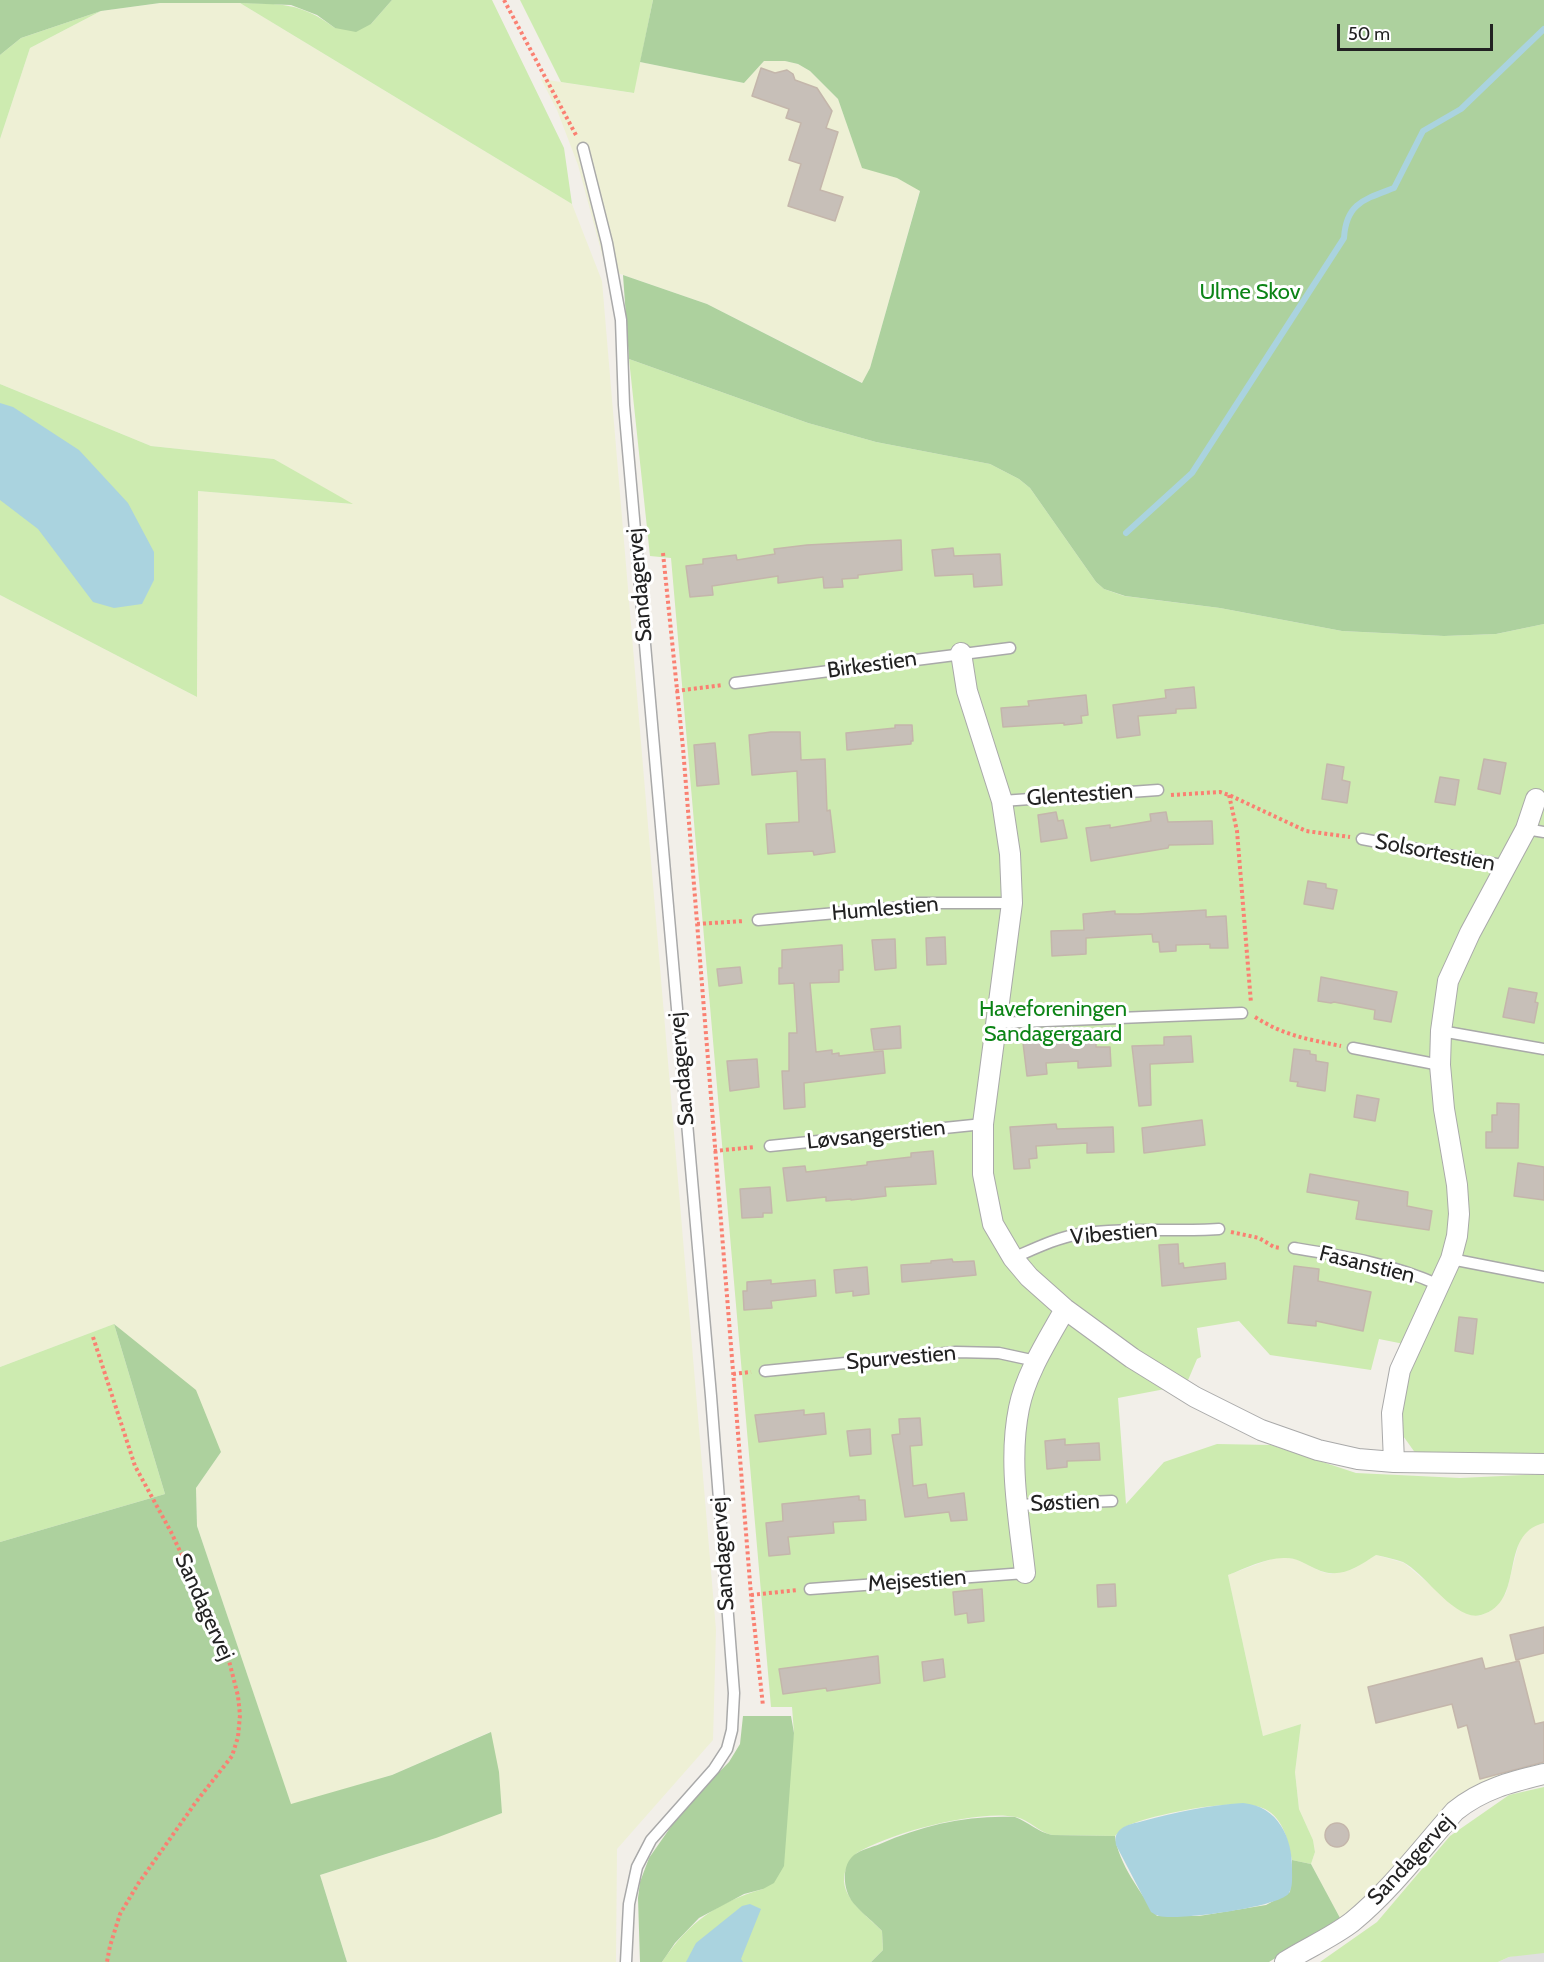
<!DOCTYPE html>
<meta charset="utf-8">
<style>
body{margin:0}
#map{position:relative;width:1544px;height:1962px;overflow:hidden;background:#f2efe9;font-family:Cabin,sans-serif}
canvas{display:block}
.scale{position:absolute;left:1337px;top:24px;width:156px;height:27px;box-sizing:border-box;border:3px solid #222;border-top:0;padding-left:8px;font-size:18px;line-height:21px;white-space:nowrap;color:#222;-webkit-text-stroke:4px #fff;paint-order:stroke}
</style>
<div id="map">
<canvas width="1544" height="1962"></canvas>
<div class="scale">50 m</div>
</div>
<script>
const ctx = document.querySelector('canvas').getContext('2d');
ctx.lineJoin = 'round';
function fillPath(path, color) { ctx.fillStyle = color; ctx.fill(path, 'evenodd'); }
function trace(path, color, width, dash) { ctx.strokeStyle = color; ctx.lineWidth = width; ctx.lineCap = dash ? 'butt' : 'round'; ctx.setLineDash(dash || []); ctx.stroke(path); }
function drawText(font, color, halo, rows, align = 'center') {
  ctx.font = font + ' Cabin,sans-serif'; ctx.lineWidth = 6; ctx.setLineDash([]); ctx.textBaseline = 'middle'; ctx.strokeStyle = halo; ctx.fillStyle = color; for (const [text, x, y, turn = 0] of rows) {
    ctx.save(); ctx.translate(x, y); ctx.rotate((+turn || 0) * Math.PI / 180); ctx.textAlign = isNaN(turn) ? turn : align; if (halo) ctx.strokeText(text, 0, 0); ctx.fillText(text, 0, 0); ctx.restore();
  }
}
fillPath(new Path2D(`
 M1530 1953H1544V1962H1498L1509 1957Z`), '#e0dfdf');
fillPath(new Path2D(`
 M160 3H240L572 204 602 281 716 1630 713 1740 617 1849 616 1962H347L320 1875 436 1838 490 1732 392 1775 291 1805 197 1526 196 1488 221 1452 114 1324 0 1367V595L197 697 198 491 351 504 274 459 151 446 0 384V139L30 48 101 11Z
 M764 61H785L798 64 810 71 838 99 862 167 897 178 920 190 870 368 863 383 707 304 606 269 578 165 557 110 541 79 633 93 640 62 744 83Z
 M1544 1523V1770L1494 1782 1342 1922 1311 1864 1315 1852 1313 1840 1299 1809 1295 1772 1301 1724 1263 1736 1228 1575 1274 1558H1288L1296 1559 1322 1572 1331 1574 1353 1569 1376 1555 1404 1563 1459 1609 1479 1616 1490 1611 1499 1603 1506 1593 1520 1539 1526 1531 1534 1525Z`), '#eef0d5');
fillPath(new Path2D(`
 M392 0H492L564 148 572 204 240 3C281 4 300 2 335 28L371 24Z
 M520 0H653L634 93 561 82Z
 M101 11 30 48 0 139V55L21 38Z
 M629 359 808 423 876 442 990 464 1019 479 1030 488 1096 582 1104 589 1124 596 1220 608 1342 631 1444 636 1496 634 1544 624V1459L1416 1454 1401 1433 1404 1388 1419 1347 1379 1339 1371 1370 1270 1355 1239 1321 1197 1328 1201 1357 1197 1359 1186 1385 1118 1398 1126 1504 1164 1462 1217 1444 1271 1445 1356 1473 1460 1478 1544 1474V1523C1497 1534 1527 1602 1481 1615 1455 1622 1424 1572 1403 1562 1395 1559 1385 1557 1376 1555 1354 1569 1338 1581 1312 1567 1304 1563 1296 1558 1286 1558 1267 1557 1246 1568 1228 1575L1263 1736 1301 1724 1295 1772 1299 1809 1313 1840 1315 1852 1311 1864 1292 1860C1288 1841 1284 1819 1265 1809 1240 1796 1155 1814 1129 1825 1124 1827 1119 1832 1115 1836L1052 1835C1038 1832 1030 1820 1016 1817 979 1809 889 1833 857 1853 853 1856 847 1867 845 1872 838 1897 868 1916 882 1931L883 1950 871 1962H662C689 1922 717 1902 763 1889L794 1733 792 1707H771L671 558 650 556Z
 M0 384 151 446 274 459 353 504 198 491 197 697 0 595Z
 M114 1324 165 1494 0 1542V1367Z
 M1544 1787V1953L1509 1957 1498 1962H1320L1377 1922 1450 1836 1509 1795Z`), '#cdebb0');
fillPath(new Path2D(`
 M0 0H392L371 24 356 32 335 28 317 15 291 5 240 3H160L101 11 21 38 0 55Z
 M653 0H1544V624L1496 634 1444 636 1342 631 1220 608 1125 596 1104 589 1096 582 1030 488 1019 479 990 464 876 442 808 423 629 359 623 275 707 304 862 383 870 368 920 191 897 178 862 168 838 99 810 71 798 64 785 61H764L744 83 640 62Z
 M114 1324 196 1390 221 1452 196 1488 197 1526 291 1804 392 1775 491 1732 499 1772 502 1813 436 1838 320 1875 347 1962H0V1542L165 1494Z
 M743 1716H791L794 1733 784 1866 774 1883 763 1889 744 1894 699 1918 675 1943 662 1962H640L638 1898 640 1882 649 1858 684 1808 729 1762 740 1744Z
 M1015 1817C1028 1822 1038 1832 1052 1835L1115 1836C1118 1863 1142 1894 1157 1916H1199L1266 1905 1290 1892 1292 1860 1311 1864 1340 1918 1269 1962H871L883 1950 882 1931C874 1922 855 1908 850 1898 843 1885 842 1865 854 1855 861 1850 872 1847 880 1844 923 1825 968 1815 1015 1817Z`), '#add19e');
fillPath(new Path2D(`
 M0 403 13 407 79 450 128 503 154 552V580L142 604 114 608 93 602 38 529 0 500Z
 M1243 1803C1278 1806 1293 1838 1292 1870 1292 1877 1293 1887 1289 1893 1281 1907 1176 1921 1159 1916 1156 1915 1154 1914 1151 1912L1116 1845C1115 1838 1115 1834 1121 1829 1127 1824 1136 1823 1143 1821 1176 1812 1209 1805 1243 1803Z
 M750 1904 761 1909 741 1959 743 1962H686L696 1943 742 1906Z`), '#aad3df');
trace(new Path2D(`
 M1126 533 1192 473 1344 238C1346 203 1365 199 1394 188L1423 131 1461 109 1544 29`), '#aad3df', 6);
const building = new Path2D(`
 M761 68 775 73 787 70 793 74 795 80 817 88 832 111 826 128 838 132 820 190 843 197 835 221 788 206 801 164 789 160 801 123 786 118 789 109 752 96Z
 M901 540 902 570 858 575V578L842 579 843 587 824 588 823 577 778 583V576L712 586 713 595 690 597 686 566 703 564V559L736 555 737 560 775 554 774 549 807 545Z
 M953 548 954 556 1000 554 1002 585 974 587 973 574 935 576 932 550Z
 M1194 687 1196 708 1176 709V713L1138 716 1140 735 1117 738 1113 705 1166 698 1165 690Z
 M1086 695 1088 715 1081 716 1082 723 1064 725V723L1003 727 1001 708 1029 706 1028 701Z
 M895 725H912L913 741H911V744L847 750 846 733 895 728Z
 M771 732H800L801 760 825 759 827 811 830 810 835 852 814 855 813 851 768 854 766 824 799 822 797 771 752 775 749 735Z
 M715 743 719 784 697 786 694 745Z
 M1484 759 1506 763 1500 794 1478 789Z
 M1327 764 1344 767 1342 780 1350 782 1347 803 1322 799Z
 M1440 777 1459 780 1455 805 1435 802Z
 M1056 812 1058 821 1063 820 1067 838 1041 842 1038 815Z
 M1166 812 1168 822 1212 821 1213 844 1169 845 1168 848 1091 861 1086 828 1110 825V828L1151 821 1150 814Z
 M1308 881 1326 884V888L1337 890 1333 909 1304 904Z
 M1206 910V917L1226 916 1228 948H1210V944L1176 945V951L1160 952 1159 942H1153L1152 934 1086 938V954L1052 956 1051 931 1084 930 1083 914 1115 911V914H1138Z
 M945 937 946 964 927 965 926 938Z
 M895 939 896 968 875 970 872 940Z
 M842 945 843 970H839V982L810 983 816 1052 832 1050V1054L839 1053V1056L883 1051 885 1073 804 1083 805 1107 784 1109 782 1071H789V1033H797L794 983 779 984V968H782V950Z
 M740 967 742 983 719 986 717 969Z
 M1321 977 1397 992 1391 1022 1374 1019 1375 1010 1334 1002 1331 1003 1318 1001Z
 M1509 988 1537 993 1535 1002 1538 1003 1534 1023 1503 1017Z
 M900 1026 901 1048 874 1050 871 1029Z
 M1191 1036 1193 1062 1150 1064 1151 1105 1139 1106 1132 1046 1164 1045V1037Z
 M1096 1040V1047H1110L1111 1066 1078 1068V1061L1046 1063 1047 1074 1027 1076 1023 1043 1043 1041 1044 1044Z
 M1294 1049 1310 1051V1054L1316 1055V1061L1328 1063 1325 1091 1297 1086 1298 1082 1290 1081Z
 M757 1059 759 1087 730 1091 727 1061Z
 M1357 1095 1379 1099 1375 1121 1354 1117Z
 M1497 1103 1519 1104 1518 1148H1486V1132H1492V1115H1497Z
 M1202 1120 1205 1145 1144 1153 1142 1128Z
 M1056 1124 1057 1129 1113 1127 1114 1152 1087 1153V1143L1036 1146 1037 1158 1029 1159 1030 1168 1014 1169 1010 1127Z
 M933 1151 936 1184 885 1187 886 1196 851 1200V1199L826 1201V1197L787 1201 783 1168 805 1166 806 1172 867 1165V1162L911 1157V1153Z
 M1518 1163 1544 1167V1200L1514 1196Z
 M1310 1174 1408 1192 1407 1206 1432 1211 1429 1230 1356 1219 1359 1201 1307 1192Z
 M770 1187 772 1213H763V1217L742 1218 740 1189Z
 M1178 1244 1179 1264 1183 1263 1184 1268 1225 1263 1226 1279 1162 1286 1159 1245Z
 M952 1259 953 1262 974 1261 976 1275 902 1282 901 1265 931 1263V1261Z
 M1294 1266 1319 1269 1318 1281 1371 1292 1363 1331 1316 1321V1326L1288 1323Z
 M867 1267 869 1294 853 1296V1291L836 1293 834 1270Z
 M771 1280V1284L815 1280 816 1296 771 1301 772 1308 744 1310 743 1291H747V1282Z
 M1459 1317 1477 1319 1473 1354 1455 1351Z
 M804 1410V1415L824 1413 826 1434 759 1442 755 1415Z
 M920 1418 922 1445 910 1446 913 1486 926 1484 928 1498 964 1493 967 1520 951 1521 949 1512 905 1517 892 1435 900 1434 899 1419Z
 M870 1429 871 1454 850 1456 847 1431Z
 M1065 1439V1445L1099 1443 1100 1460 1067 1461V1467L1047 1469 1045 1441Z
 M859 1496V1500H865L866 1520 833 1522 834 1533 788 1537 790 1554 769 1556 766 1523 783 1521 782 1504Z
 M1115 1584 1116 1606 1098 1607 1097 1585Z
 M982 1589 984 1621 968 1623 967 1613 955 1615 953 1592Z
 M1544 1627V1653L1516 1660 1510 1635Z
 M878 1656 880 1683 827 1691 826 1688 783 1694 779 1669Z
 M1482 1658 1485 1669 1519 1661 1535 1724 1544 1722V1762L1480 1779 1467 1725 1458 1728 1452 1704 1376 1723 1368 1687Z
 M943 1659 945 1677 924 1681 922 1662Z
 M1325 1835a12 12 0 1 1 24 0a12 12 0 1 1-24 0Z`);
fillPath(building, '#c7bfb8');
trace(building, '#c4b6ab', 1.5);
const lane = new Path2D(`
 M583 148 607 243 621 320 624 405 711 1396 734 1693 732 1730 727 1749 714 1769 651 1840 637 1867 629 1904 626 1962
 M735 683 1010 648
 M1002 801 1158 790
 M1526 829 1544 832
 M1362 839 1507 866
 M758 920 903 907 911 903H1012
 M996 1023 1242 1013
 M1441 1031 1544 1049
 M1353 1048 1440 1065
 M770 1146 983 1124
 M1294 1248C1343 1256 1394 1264 1439 1285
 M1013 1258C1034 1249 1056 1238 1079 1234 1123 1227 1173 1232 1219 1229
 M1451 1259 1544 1277
 M765 1371 956 1352 999 1353 1036 1361
 M1017 1505 1112 1501
 M810 1589 1025 1573`);
const street = new Path2D(`
 M961 653 967 691 1002 801 1010 854 1012 903 983 1124V1174L993 1224 1013 1258 1029 1277 1065 1309 1132 1358 1195 1397 1261 1430 1318 1450 1358 1459 1394 1462 1544 1464
 M1394 1462 1392 1413 1400 1370 1451 1259 1457 1236 1459 1214 1457 1185 1444 1109 1440 1065 1441 1031 1448 981 1470 933 1526 829 1536 799
 M1025 1573C1019 1518 1008 1462 1019 1408 1026 1373 1048 1340 1065 1309
 M1285 1962C1307 1948 1331 1938 1352 1922 1391 1890 1422 1848 1455 1811 1482 1789 1511 1782 1544 1774`);
trace(lane, '#a9a9a9', 13);
trace(street, '#a9a9a9', 22);
trace(new Path2D(`
 M504 0 577 137
 M663 553 683 748 751 1595 763 1706
 M676 691 723 685
 M1171 795 1220 792 1229 795 1306 831 1350 837
 M1229 795 1237 831 1251 1003
 M697 924 744 921
 M1255 1017C1285 1036 1307 1039 1341 1046
 M714 1151 755 1147
 M1231 1232 1259 1238 1274 1247 1280 1248
 M93 1337 135 1466 171 1532 226 1649 238 1696 240 1715 238 1737 232 1756 196 1802 138 1884 120 1914 110 1946 107 1962
 M733 1374 751 1372
 M751 1595 798 1590`), '#fa8072', 4, [3, 3]);
trace(lane, '#fff', 10);
trace(street, '#fff', 20);
drawText('22px', '#0c8416', '#fff', [
 ["Ulme Skov",1250,293],
 ["Haveforeningen",1053,1010],
 ["Sandagergaard",1053,1035]
]);
drawText('22px', '#222', '#fff', [
 ["Sandagervej",640,585,-95],
 ["Birkestien",872,665,-8],
 ["Glentestien",1080,795,-4],
 ["Solsortestien",1435,853,11],
 ["Humlestien",885,909,-5],
 ["Sandagervej",682,1069,-95],
 ["Løvsangerstien",876,1135,-6],
 ["Vibestien",1114,1234,-5],
 ["Fasanstien",1367,1265,14],
 ["Spurvestien",901,1358,-5],
 ["Søstien",1065,1503,-2],
 ["Sandagervej",723,1554,-94],
 ["Mejsestien",917,1581,-4],
 ["Sandagervej",204,1607,66],
 ["Sandagervej",1411,1860,-47]
]);
</script>
